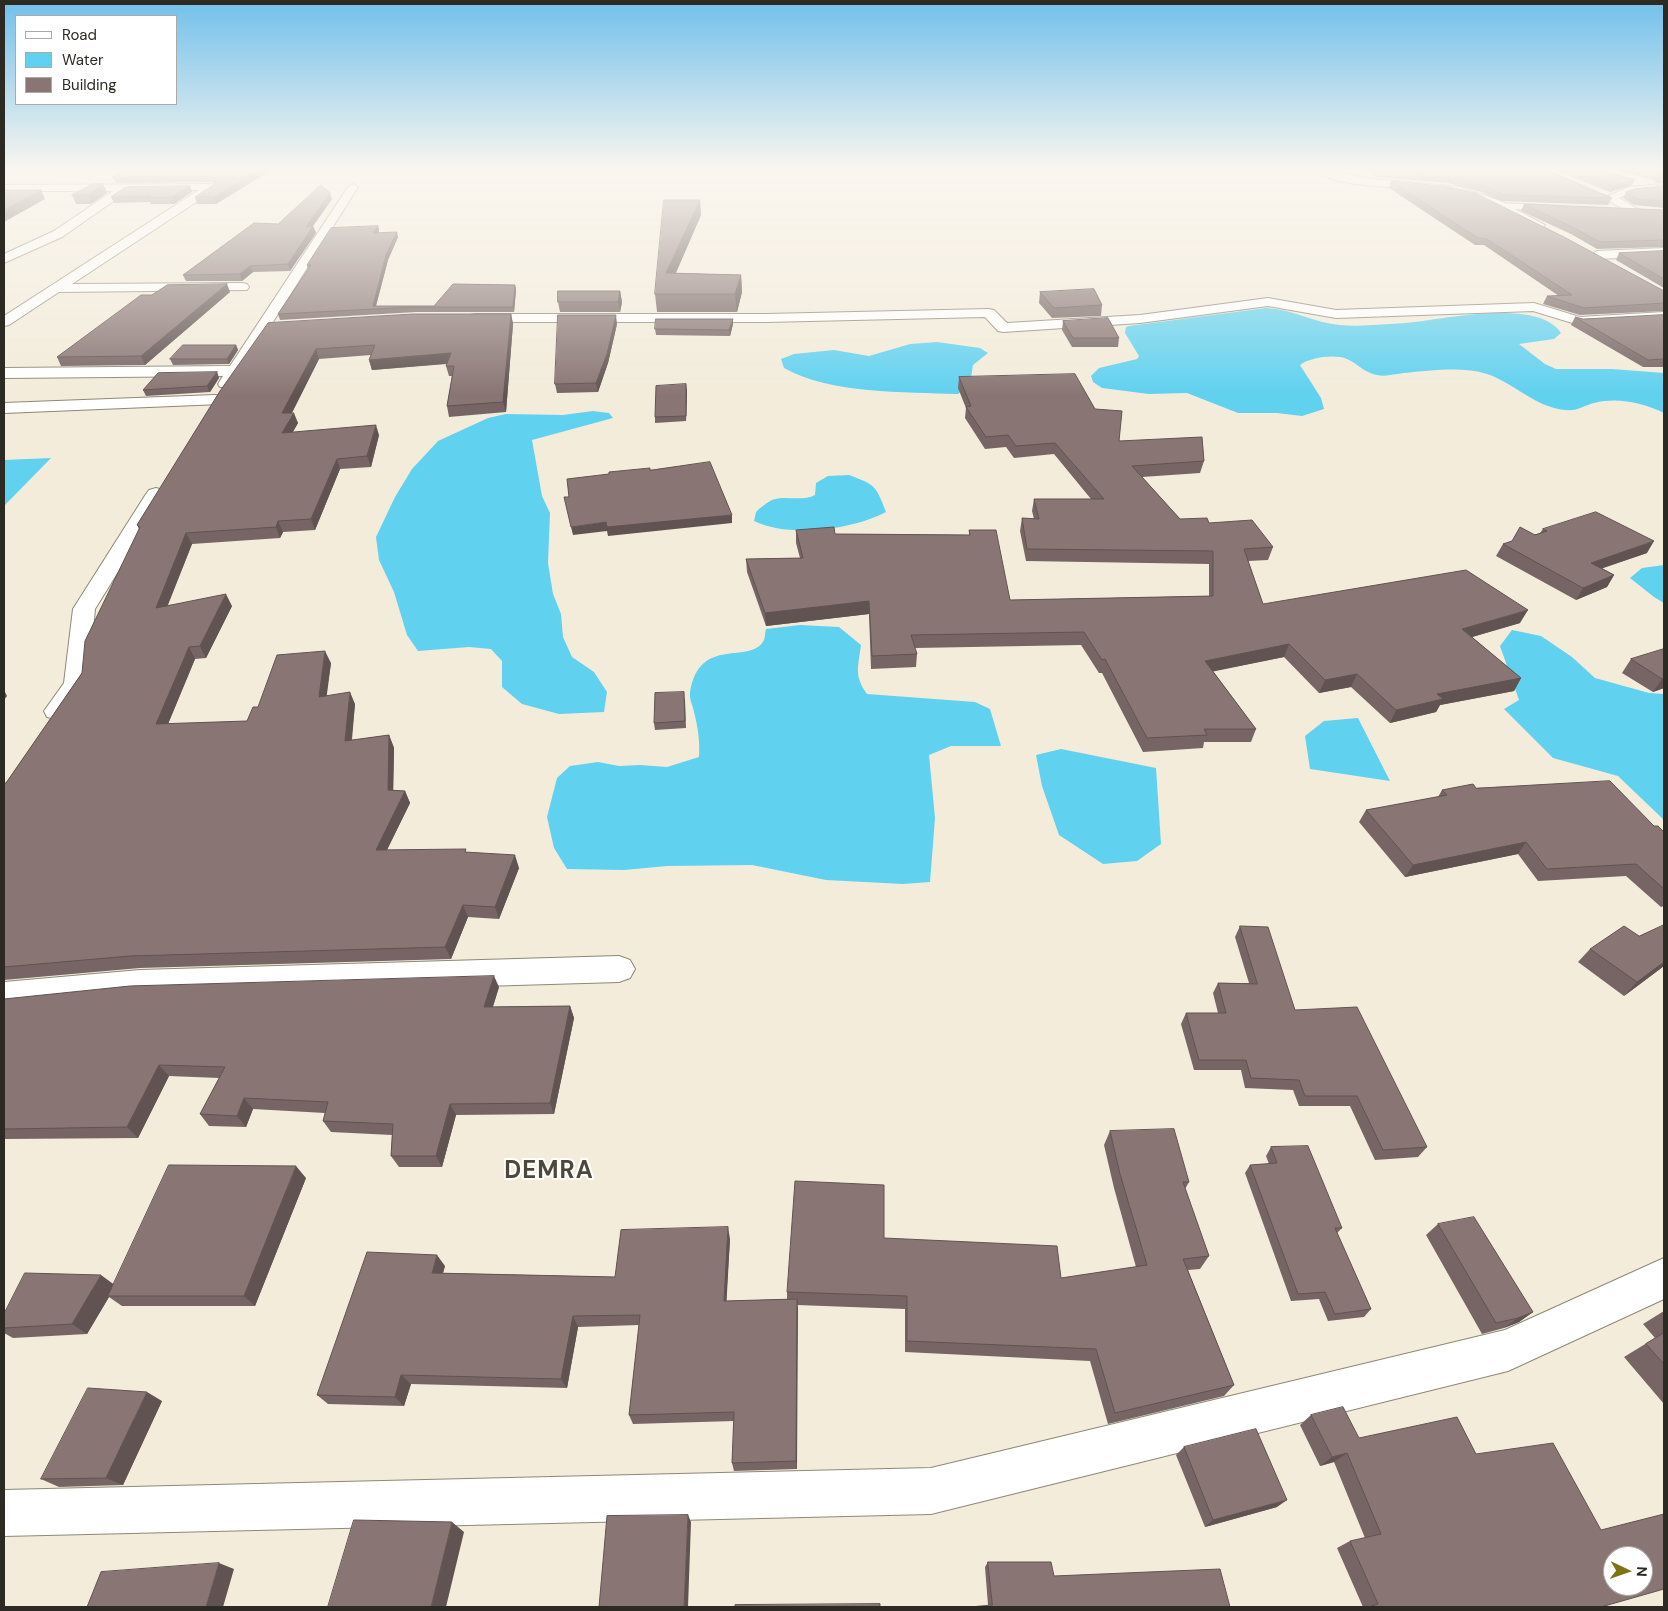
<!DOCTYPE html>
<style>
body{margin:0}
#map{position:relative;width:1668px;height:1611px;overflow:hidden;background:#f3ecdb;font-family:"DM Sans",sans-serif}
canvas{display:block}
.frame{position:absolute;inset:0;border:5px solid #2c2a23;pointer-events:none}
.legend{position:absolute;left:15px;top:15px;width:162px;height:90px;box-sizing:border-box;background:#fff;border:1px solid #abaaa7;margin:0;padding:6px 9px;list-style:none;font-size:15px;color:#2c2a23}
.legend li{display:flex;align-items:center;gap:10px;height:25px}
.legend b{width:25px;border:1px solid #abaaa7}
.north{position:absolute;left:1603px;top:1546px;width:50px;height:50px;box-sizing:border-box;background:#fff;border:1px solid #abaaa7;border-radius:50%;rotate:93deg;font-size:14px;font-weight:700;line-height:20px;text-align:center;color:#2c2a23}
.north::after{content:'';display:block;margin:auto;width:18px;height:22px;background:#7e7416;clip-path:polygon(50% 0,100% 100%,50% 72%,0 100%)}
</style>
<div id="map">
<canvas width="1668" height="1611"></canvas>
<div class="frame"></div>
<ul class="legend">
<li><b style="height:6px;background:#fff"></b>Road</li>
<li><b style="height:14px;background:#60d1ef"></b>Water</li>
<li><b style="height:14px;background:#897674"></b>Building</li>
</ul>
<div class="north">N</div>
</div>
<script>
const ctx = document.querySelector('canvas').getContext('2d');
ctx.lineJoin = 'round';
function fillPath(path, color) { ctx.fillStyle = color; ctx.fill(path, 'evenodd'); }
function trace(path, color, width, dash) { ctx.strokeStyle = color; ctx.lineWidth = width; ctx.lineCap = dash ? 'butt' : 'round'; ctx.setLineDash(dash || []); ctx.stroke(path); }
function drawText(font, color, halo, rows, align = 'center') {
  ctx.font = font + ' "DM Sans",sans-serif'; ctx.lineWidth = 4; ctx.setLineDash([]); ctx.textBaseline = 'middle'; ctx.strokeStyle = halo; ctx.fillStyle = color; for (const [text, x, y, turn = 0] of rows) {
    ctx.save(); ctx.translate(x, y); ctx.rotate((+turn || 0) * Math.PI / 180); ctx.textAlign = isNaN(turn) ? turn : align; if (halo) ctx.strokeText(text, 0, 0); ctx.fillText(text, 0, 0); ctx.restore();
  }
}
fillPath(new Path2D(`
 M1266 308C1292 309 1315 323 1340 325 1361 327 1385 324 1406 323 1441 320 1538 297 1561 333L1554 339 1519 344 1545 364 1556 369H1612L1664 373V413C1643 403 1618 397 1594 403 1585 405 1576 412 1565 410 1535 407 1514 383 1487 374 1462 366 1429 371 1404 373 1395 374 1386 377 1377 375 1365 373 1358 364 1347 359 1335 354 1311 357 1300 365L1321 398 1324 409 1302 416 1277 413H1238L1187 393 1149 394 1102 388 1093 382 1091 376 1099 368 1137 359 1139 356 1125 333 1126 327 1129 326Z
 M937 342 980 348 988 353 973 365 970 384 958 394C905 392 830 394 784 368L781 359 794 354 834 350 869 356 910 344Z
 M593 411 609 413 613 418 532 440 542 496 550 513 548 563 553 594 561 614 563 637 572 657 594 672 607 692 604 712 559 714 522 704 502 687V661L491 649 469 647 418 651 407 635 394 592 379 560 376 537 395 497 412 469 438 441 488 418 506 414 563 415Z
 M51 458 4 506V460Z
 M849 475C876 485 876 486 886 512 852 530 789 538 754 521L756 512C760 508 766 503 772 500 785 495 802 502 815 495L816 483 828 476Z
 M1664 565V603L1654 597 1630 578 1642 568Z
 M800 625 839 627 861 645C858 667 854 676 867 694L975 702 990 709 1001 746H951L929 755 935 818 930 882 903 884 826 880 752 865 667 866 624 870 567 869 554 848 547 817 557 778 570 766 598 762 619 766 640 765 667 767 699 757C700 742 698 727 694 712 693 706 689 699 690 693 699 634 751 666 764 640 765 638 765 632 766 629Z
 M1512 630 1541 636 1572 657 1595 678 1649 693 1664 694V820L1618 776 1553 758 1504 709 1519 700 1500 646Z
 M1358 718 1390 781 1310 769 1305 736 1324 721Z
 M1061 749 1156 768 1161 844 1137 861 1103 864 1059 835 1042 786 1036 755Z`), '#60d1ef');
const street = new Path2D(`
 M212 184 217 187 216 189 72 284 242 283 247 284 249 287 247 290 59 292 9 325 4 326V316L199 190 128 191 62 237 4 263V254L54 231 113 191H4V185Z
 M353 184 358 187 232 387H220L218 384 223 376 4 378V368L230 366 348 187Z
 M1664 184V190L1631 193 1619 198 1664 224V233L1604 198 1629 187Z
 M1502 203 1560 206 1566 209 1560 212 1498 208 1496 206Z
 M1664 248V256L1597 259 1591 255 1597 251Z
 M1268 298 1336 310 1534 303 1580 317 1664 312V320L1579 325 1533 311 1336 318 1268 306 1140 323 1003 332 998 331 985 317 766 322H475L470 321 468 318 470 315 475 314H766L989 309 994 310 1007 323 1140 315Z
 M215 395 221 396 223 400 221 404 4 413V403Z
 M156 488 163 490 166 494 95 609 88 684 65 717 56 719 47 717 44 711 64 683 73 609 146 494 149 490Z
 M619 956 630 960 635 969 630 978 619 982 140 996 4 1010V982L140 970Z
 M1664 1258V1299L1508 1371 931 1514 4 1536V1490L931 1468 1505 1330Z`);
const secondary = new Path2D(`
 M1313 169H1328L1365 178 1459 187 1498 200 1545 225 1543 228C1533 230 1477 198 1459 193 1425 185 1337 192 1313 169Z`);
trace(street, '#8d8877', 2);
trace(secondary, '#8d8877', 2);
fillPath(street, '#fff');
fillPath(secondary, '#fff');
fillPath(new Path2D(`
 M273 169 216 204H197L195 197 215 184 212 182 116 183 113 177Z
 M1353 169H1545L1612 198 1608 205 1501 201 1481 192 1448 183 1377 177 1369 170Z
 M1552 169H1602L1611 174 1635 179 1632 185 1610 192Z
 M1606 169H1664V183H1656L1654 180 1616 170Z
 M1391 181 1664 291V311L1580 315 1543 304 1547 296H1559L1484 245H1475L1389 188Z
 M190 186 192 192 174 204H151L150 202 114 203 111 197Z
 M1664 186V208L1634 205 1623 198 1626 192Z
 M107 193 91 204H76L72 195Z
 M332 199 313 226 316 233 290 271 253 272 242 281H186L183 275 278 224Z
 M700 200 701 215 676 273 741 275 742 292 737 312H657L655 294Z
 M1524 204 1664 210V247L1597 249 1571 234 1521 211Z
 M378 226 379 231 378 233 398 237 388 260 376 306H434L515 285 516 290 514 312H416L280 320 278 314 308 270 307 265Z
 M1664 251V288L1616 260 1619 253Z
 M620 291 622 302 620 312H560L558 302Z
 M230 292 145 365 61 366 57 357 152 295Z
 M1040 292 1102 305 1101 316 1052 318 1039 303Z
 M511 314 513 324 506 412 449 417 447 406 452 376H449L446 366 447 364 372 370 369 360 371 355 319 359 292 413 298 423 293 432 379 435 371 467 340 469 315 530 283 532 280 538 192 544 168 605 232 606 206 658 195 659 168 724 247 721 258 707 331 663 326 696 355 704 352 740 389 735 394 748 393 790 405 791 410 803 387 850 467 853 519 868 499 919 468 917 451 959 140 968 4 980V783H6L82 673 139 529 137 525 268 323Z
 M1664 315V367H1643L1571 325 1575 317 1583 319Z
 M733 319V324L730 336 656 335 655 329Z
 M1063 321 1119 338 1118 347H1072L1062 330Z
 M617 324 608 363 598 392 557 393 555 384Z
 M236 345 238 350 229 364 173 365 170 359Z
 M217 372 219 378 210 392 146 396 143 390Z
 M959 377 1095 409 1119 441 1204 461 1200 473 1142 477 1180 519 1209 523 1273 547 1268 560 1248 561 1263 604 1520 623 1472 637 1521 678 1514 691 1440 705 1436 712 1390 723 1351 687 1319 693 1284 657 1213 671 1256 729 1251 742H1204L1203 748 1143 752 1102 673H1099L1081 645 915 648 917 654 916 667 871 669 869 614 766 626 747 572 746 559 800 558 796 543V530L835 534 969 535V530L1010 600 1209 596V564L1026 561 1020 531 1022 518 1034 519 1032 511 1034 499H1091L1054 454 1014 458 1006 447 985 449 965 418 966 408 958 388Z
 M687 390 686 421 655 423V417Z
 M1543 529 1647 553 1602 568 1614 575 1607 587 1576 600 1496 556 1503 544 1540 533Z
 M1664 649V688L1653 692 1622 673 1631 659Z
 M685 699 686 728 655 730 654 723Z
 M1476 788 1654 826 1664 832V906L1661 907 1626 876 1538 881 1518 854 1405 877 1359 822 1366 810 1438 797 1442 790Z
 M1240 926 1295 1010 1427 1147 1418 1157 1375 1160 1350 1106H1299L1293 1090 1245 1088 1241 1070H1194L1181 1024 1186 1013H1218L1213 993 1218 983H1249L1235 937Z
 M1639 936 1664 966 1624 996 1578 962 1590 949Z
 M499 987 493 1007 570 1006 574 1018 554 1114 456 1115 442 1167H399L391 1156 392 1135 331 1132 323 1121 325 1113 253 1109 246 1127 209 1126 200 1114 219 1078 169 1076 138 1138 4 1139V999Z
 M1110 1131 1189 1182 1185 1189 1209 1256 1200 1269 1188 1270 1234 1385 1224 1396 1108 1424 1090 1361 905 1352V1309L797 1305V1469L734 1471 732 1463 734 1421 633 1424 629 1415 639 1325 578 1327 567 1388 411 1384 404 1406 328 1404 317 1395 445 1266 443 1273 615 1277 730 1239 726 1301 787 1299V1292L884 1238 1061 1278 1136 1267 1114 1188 1104 1145Z
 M1271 1147 1342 1228 1337 1233 1371 1309 1364 1317 1328 1321 1319 1299 1291 1301 1245 1173 1250 1165 1269 1164 1266 1156Z
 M306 1178 255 1306H122L109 1297 87 1334 13 1338 4 1333V1314L113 1284Z
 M1438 1224 1533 1312 1519 1322 1504 1328 1482 1334 1426 1235Z
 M1664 1311V1404L1624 1357 1655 1338 1643 1324Z
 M162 1401 123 1485 59 1487 41 1479Z
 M1311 1415 1359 1438 1476 1454 1601 1607H1363L1337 1548 1350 1541 1365 1538 1334 1462 1320 1466 1300 1425Z
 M1184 1447 1277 1507 1205 1527 1176 1455Z
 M988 1562 1054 1576 1230 1607 988 1605 985 1567Z`), '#766564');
fillPath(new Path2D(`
 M261 169H273L216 204 214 197Z
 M1635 179 1632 185 1610 192 1613 186Z
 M103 184 107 193 91 204 87 195Z
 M190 186 192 192 174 204 172 197Z
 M41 190 45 199 4 222V210Z
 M330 193 332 199 308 233 306 227Z
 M700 200 701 215 668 290 666 273Z
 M313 226 316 233 290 271 288 264Z
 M378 226 379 231 375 238 373 233Z
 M397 232 398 237 388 260 375 309 373 306 386 255Z
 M250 266 253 272 242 281 240 274Z
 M741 275 742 292 737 312 735 294Z
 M227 284 230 292 145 365 141 356Z
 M515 285 516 290 514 312 513 307Z
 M620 291 622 302 620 312 618 302Z
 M511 314 513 324 506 412 503 402Z
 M616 315 617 324 608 363 598 392 596 383Z
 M733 319V324L730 336 729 330Z
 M236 345 238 350 229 364 227 359Z
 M316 349 319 359 286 424 282 413Z
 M451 353 453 363 372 370 369 360Z
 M217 372 219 378 210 392 207 386Z
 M686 384 687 390 686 421Z
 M294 413 298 423 286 443 282 433Z
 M376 425 379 435 371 467 367 456Z
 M337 459 340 469 315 530 311 519Z
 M732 515V523L608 536 607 531 573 535 571 527 606 522Z
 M278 521 283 532 280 538 276 527Z
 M186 533 192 544 162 619 156 608Z
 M1654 541 1647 553 1583 575 1591 563Z
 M1614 575 1607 587 1576 600 1583 588Z
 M226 594 232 606 206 658 200 646Z
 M869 601V614L766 626 765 613Z
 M1528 610 1520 623 1455 642 1462 629Z
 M1289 644 1284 657 1201 674 1205 661Z
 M189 647 195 659 163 736 156 724Z
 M325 651 331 663 325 709 319 697Z
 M1357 674 1351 687 1319 693 1325 680Z
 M1521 678 1514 691 1440 705 1436 712 1390 723 1396 710 1437 694Z
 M1664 678V688L1653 692 1662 679Z
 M4 690 7 696 4 700Z
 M350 692 355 704 350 753 345 741Z
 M389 735 394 748 393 802 388 790Z
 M405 791 410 803 381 862 376 850Z
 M1526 842 1518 854 1405 877 1413 865Z
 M515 855 519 868 499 919 495 907Z
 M463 905 468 917 451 959 445 947Z
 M1664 962V966L1624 996 1637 982Z
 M494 976 499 987 489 1018 484 1007Z
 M570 1006 574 1018 554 1114 550 1103Z
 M159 1065 169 1076 138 1138 127 1127Z
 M244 1098 253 1109 246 1127 237 1116Z
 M450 1104 456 1115 442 1167 436 1156Z
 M296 1166 306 1178 255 1306 244 1296Z
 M728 1227 730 1239 726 1311 724 1301Z
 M437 1255 445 1266 440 1283 432 1273Z
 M101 1275 116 1286 108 1296 109 1297 87 1334 72 1324Z
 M797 1299 798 1309 797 1469 796 1461Z
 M1533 1312 1519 1322 1504 1328 1518 1318Z
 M573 1316 578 1327 567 1388 561 1379Z
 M401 1375 411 1384 404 1406 395 1397Z
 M147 1392 162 1401 123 1485 106 1478Z
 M1347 1453 1334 1462 1320 1466 1332 1457Z
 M1287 1500 1277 1507 1205 1527 1213 1520Z
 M688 1515 691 1522 688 1607H684Z
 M452 1522 464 1532 446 1607H431Z
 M219 1563 234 1569 223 1607H206Z`), '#605351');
const building = new Path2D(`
 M127 169H261L214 197H195L215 184 217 180 210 176 113 177Z
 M1377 169H1545L1612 198 1504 195 1484 186 1451 177 1379 171Z
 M1570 169H1602L1611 174 1635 179 1613 186Z
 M1638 169H1664V177H1659L1658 174Z
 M1391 181 1449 187 1475 193 1564 237 1664 291V303L1584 308 1547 296 1572 295 1487 239 1478 238Z
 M93 184H103L87 195H72Z
 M321 185 330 193 306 227 313 226 288 264 250 266 240 274 183 275 254 223 278 224Z
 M190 186 172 197 148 198 150 196 111 197 126 187Z
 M1664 186V201L1637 199 1626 192 1634 189Z
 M4 190H41L4 210Z
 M664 200H700L666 273 741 275 735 294H655Z
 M1524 204 1664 210V240L1600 242 1574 228Z
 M378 226 373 233 397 232 386 255 373 306H434L453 284 515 285 513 307H414L278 314 311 265H307L331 228Z
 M1664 251V279L1619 253Z
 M227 284 141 356 57 357 141 295H152L167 285Z
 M1094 289 1102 305 1054 308 1040 292Z
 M558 291H620L618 302H558Z
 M413 314H511L503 402 447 406 454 366H446L451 353 369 360 375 345 316 349 282 413H294L282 433 376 425 367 456 337 459 311 519 278 521 276 527 186 533 156 608 226 594 200 646 189 647 156 724 247 721 253 707H258L277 655 325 651 319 697 350 692 345 741 389 735 388 790 405 791 376 850 466 849 465 852 515 855 495 907 463 905 445 947 130 956 4 967V783H6L82 673 85 641 140 527 137 525 220 391 268 323Z
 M558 315H616L607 354 596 383 555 384Z
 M1664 315V359L1648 360 1575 317 1583 319Z
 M1108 318 1119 338H1073L1063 321Z
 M656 319H733L729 330 655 329Z
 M183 345H236L227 359H170Z
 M217 372 207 386 143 390 158 373Z
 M1075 374 1095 409 1122 411 1119 441 1202 437 1204 461 1132 466 1180 519 1207 518 1209 523 1252 520 1273 547 1244 549 1263 604 1466 570 1528 610 1462 629 1521 678 1437 694 1443 699 1396 710 1357 674 1325 680 1289 644 1205 661 1256 729H1204L1207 735 1147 738 1105 659 1102 660 1084 632 911 635 917 654 872 656 869 601 765 613 746 559 803 558 796 530 834 527 835 534 970 535 969 530H996L1010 600 1213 596V551L1027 549 1022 518 1039 519 1034 499H1104L1055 443 1016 446 1008 435 986 437 966 407 971 406 959 377Z
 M686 384V416L655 417 656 386Z
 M710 462 732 515 607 527 606 522 571 527 564 497H569L567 479 609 474V472L650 468V470Z
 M1596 512 1654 541 1591 563 1614 575 1583 588 1503 544 1512 541 1520 527 1535 535 1547 531 1543 529Z
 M1664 649V678L1662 679 1631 659Z
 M684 692 685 721 654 723 655 693Z
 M1610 781 1654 826H1658L1664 832V889L1636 864 1547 869 1526 842 1413 865 1366 810 1447 795 1442 790 1473 784 1476 788Z
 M1664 925V962L1637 982 1590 949 1624 926 1639 936Z
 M1240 926 1268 927 1295 1010 1357 1007 1427 1147 1383 1150 1357 1096H1305L1299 1080 1251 1078 1246 1060H1199L1186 1013H1226L1218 983 1257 984Z
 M494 976 484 1007 570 1006 550 1103 450 1104 436 1156H391L393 1124 323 1121 328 1102 244 1098 237 1116 200 1114 225 1067 159 1065 127 1127 4 1129V999L130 986Z
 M1174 1129 1189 1182H1183L1209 1256 1183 1259 1234 1385 1115 1413 1096 1349 907 1341V1296L787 1292 795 1181 884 1185V1238L1057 1246 1061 1278 1147 1265 1120 1174 1110 1131Z
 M1308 1146 1342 1228H1335L1371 1309 1335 1314 1325 1292 1298 1294 1250 1165 1277 1163 1271 1147Z
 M169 1165 296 1166 244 1296H108Z
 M1474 1217 1533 1312 1518 1318 1496 1323 1438 1224Z
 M728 1227 724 1301 797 1299 796 1461 732 1463 734 1412 629 1415 640 1315 573 1316 561 1379 401 1375 395 1397 317 1395 367 1252 437 1255 432 1273 615 1277 621 1230Z
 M25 1273 101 1275 72 1324 4 1328V1314Z
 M1664 1333V1364L1646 1344Z
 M88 1388 147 1392 106 1478 41 1479Z
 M1343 1407 1359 1438 1457 1417 1476 1454 1553 1443 1601 1530 1664 1514V1589L1601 1607H1369L1378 1604 1350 1541 1381 1534 1347 1453 1332 1457 1311 1415ZM1613 1556H1643V1586H1613Z
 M1256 1429 1287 1500 1213 1520 1184 1447Z
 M688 1515 684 1607H599L607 1516Z
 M354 1520 452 1522 431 1607H328Z
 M988 1562H1051L1054 1576 1220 1569 1230 1607H970L992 1605Z
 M219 1563 206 1607H87L101 1572Z
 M880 1604V1607H735V1605Z`);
fillPath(building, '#897674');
trace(building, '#605351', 1);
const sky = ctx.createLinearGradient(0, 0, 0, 395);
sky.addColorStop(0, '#71c0eb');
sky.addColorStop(0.43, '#faf6ef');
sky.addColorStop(1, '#faf6ef00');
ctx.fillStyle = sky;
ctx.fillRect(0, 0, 1668, 395);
ctx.letterSpacing = '1px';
drawText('bold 24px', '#4d4839', '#fff', [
 ["DEMRA",549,1172]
]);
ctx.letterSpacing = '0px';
</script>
